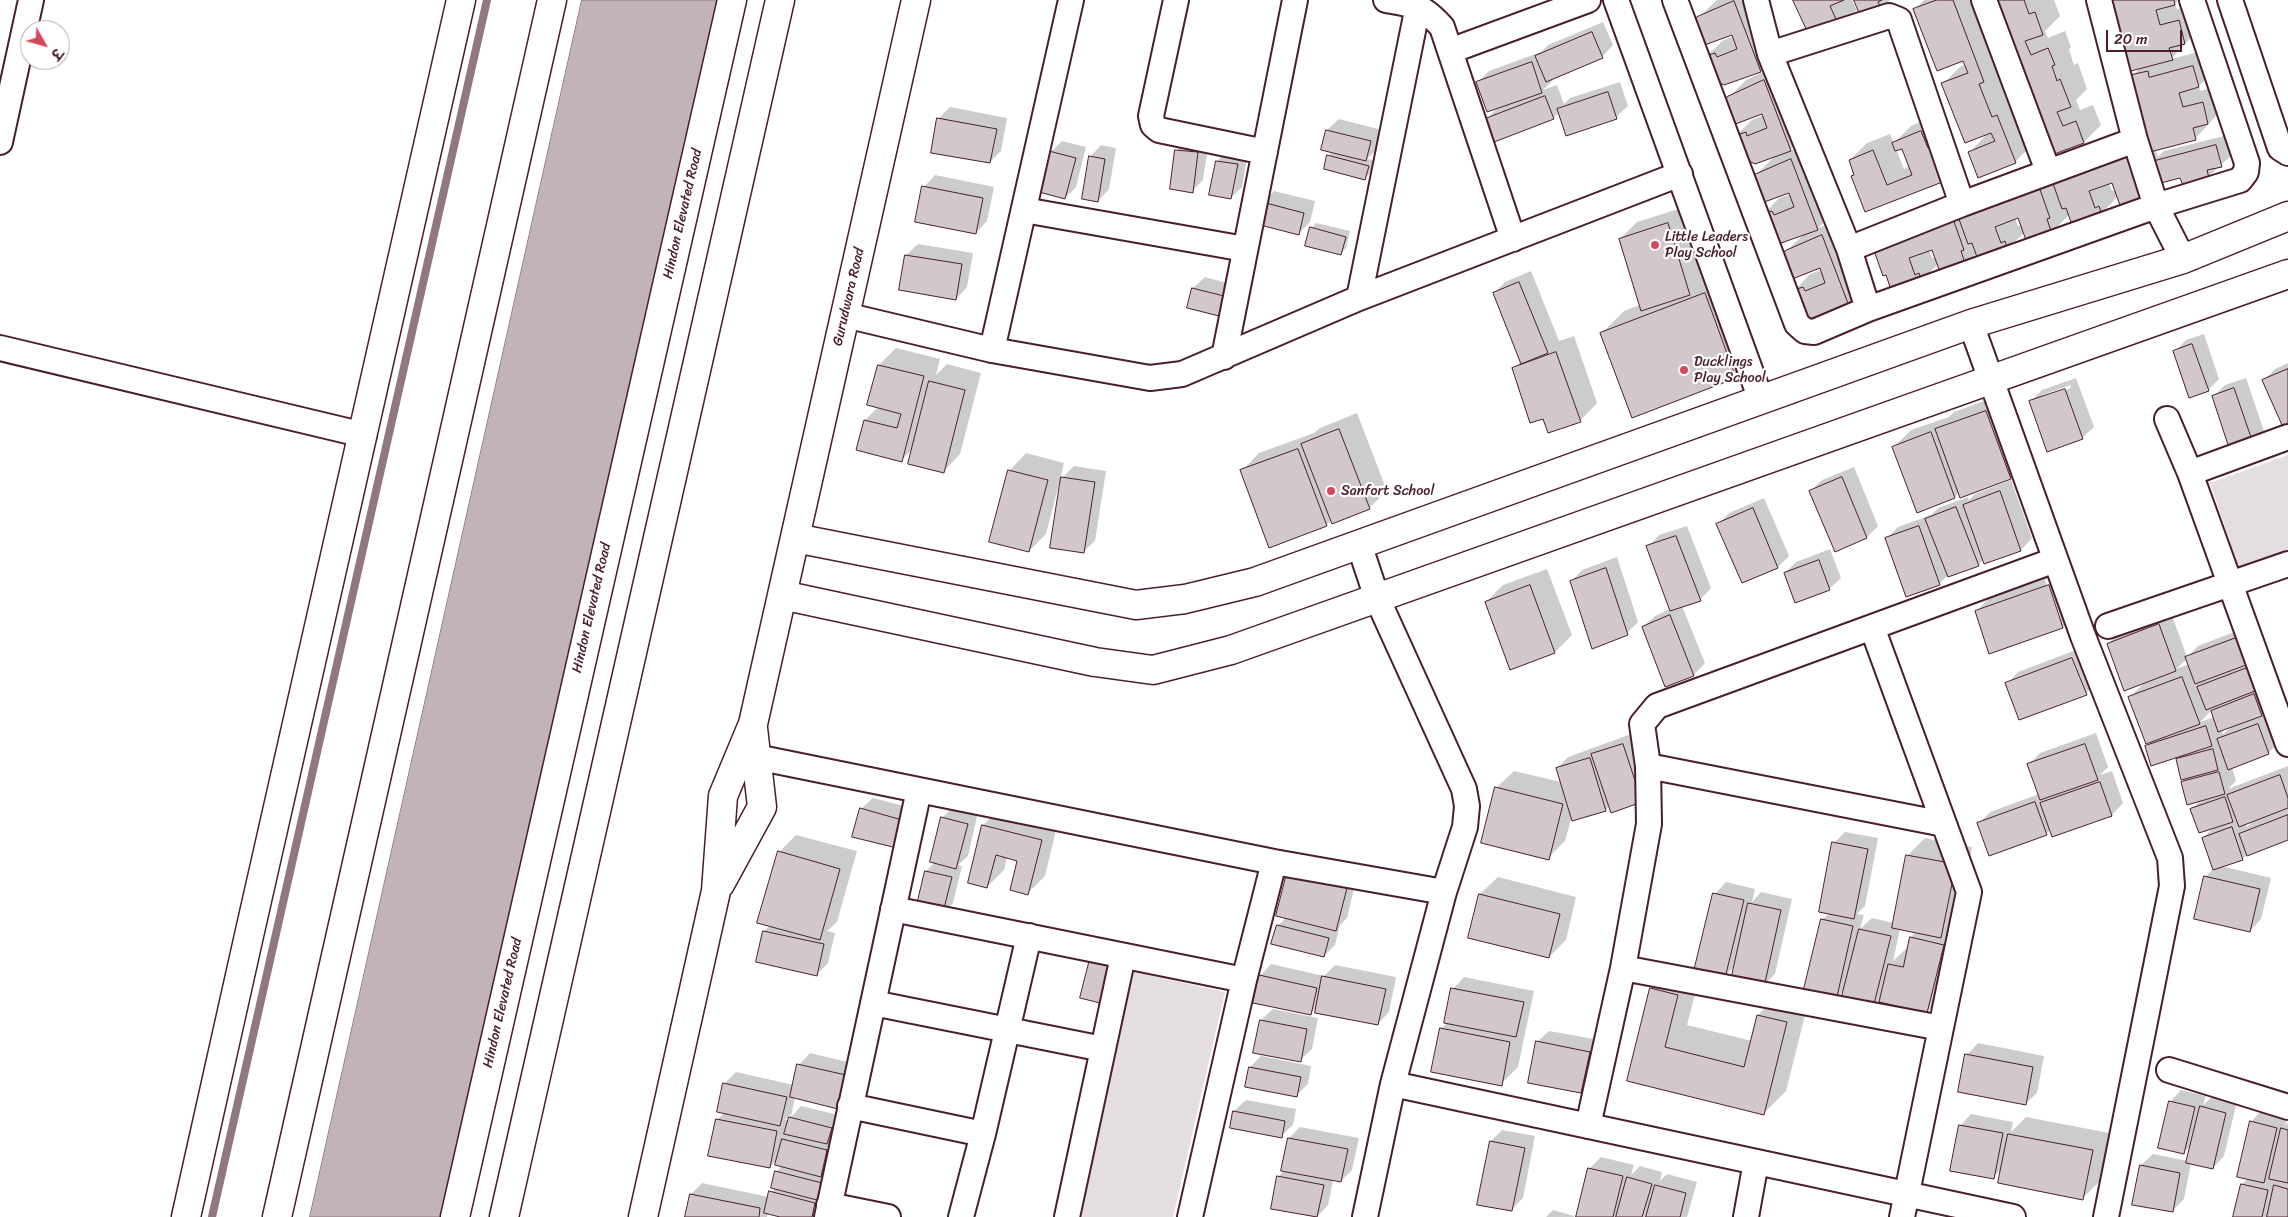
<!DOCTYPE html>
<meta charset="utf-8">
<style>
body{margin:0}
#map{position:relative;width:2288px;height:1217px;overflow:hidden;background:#fff;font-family:Sriracha,"Playpen Sans Deva",sans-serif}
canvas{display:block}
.north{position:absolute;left:20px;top:20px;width:50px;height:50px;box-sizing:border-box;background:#fff;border:1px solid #b7a5aa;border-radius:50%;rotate:128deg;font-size:14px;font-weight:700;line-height:20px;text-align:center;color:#4a1f2b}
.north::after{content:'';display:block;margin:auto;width:18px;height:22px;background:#d1495b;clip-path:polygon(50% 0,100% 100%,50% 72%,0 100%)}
.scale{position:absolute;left:2106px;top:30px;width:76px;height:22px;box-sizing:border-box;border:2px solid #4a1f2b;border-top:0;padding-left:6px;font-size:15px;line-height:18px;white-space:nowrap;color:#4a1f2b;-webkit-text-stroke:4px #fff;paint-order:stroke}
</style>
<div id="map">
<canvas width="2288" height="1217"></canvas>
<div class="north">उ</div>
<div class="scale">20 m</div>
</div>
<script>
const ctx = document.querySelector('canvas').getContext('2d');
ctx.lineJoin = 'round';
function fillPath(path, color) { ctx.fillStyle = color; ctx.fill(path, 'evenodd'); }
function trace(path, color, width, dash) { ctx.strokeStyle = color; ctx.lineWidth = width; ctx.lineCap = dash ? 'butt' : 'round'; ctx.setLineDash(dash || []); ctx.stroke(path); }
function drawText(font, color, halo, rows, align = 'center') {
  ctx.font = font + ' Sriracha,sans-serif'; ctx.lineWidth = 4.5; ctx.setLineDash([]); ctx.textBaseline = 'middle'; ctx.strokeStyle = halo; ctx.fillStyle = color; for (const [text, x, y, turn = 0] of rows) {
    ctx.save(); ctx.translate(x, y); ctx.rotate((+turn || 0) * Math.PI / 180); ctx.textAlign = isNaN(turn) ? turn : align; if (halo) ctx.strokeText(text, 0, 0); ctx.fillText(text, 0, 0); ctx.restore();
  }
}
fillPath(new Path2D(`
 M2288 455V551L2239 568 2210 483Z
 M1134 972 1225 992 1173 1217H1077Z`), '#e5dee0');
const water = new Path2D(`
 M582 0H726L451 1217H310Z`);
fillPath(water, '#c1b3b6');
trace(water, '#91787e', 1);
fillPath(new Path2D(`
 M1717 0H1757L1777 54 1760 71 1705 58 1722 41 1734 36 1732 33 1698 18Z
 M1795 0H1852L1857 10 1839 27Z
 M1855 0H1890L1881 9Z
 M1924 0H1976L2001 63 1996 68 2009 101 2032 145 2015 162 1970 152 1989 132 1943 84 1960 67 1966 64 1964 60 1914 10Z
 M1992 0H2054L2060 16 2045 31 2048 38 2065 31 2071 47 2069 50 2074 65 2078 63 2087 89 2076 100 2080 110 2093 105 2101 125 2084 142 2050 154Z
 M2110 0H2179L2175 3 2177 9 2196 4 2202 26 2171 59 2210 49 2215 69 2199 86 2200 91 2220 86 2225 106 2195 139 2155 149 2158 157 2164 151 2228 135 2233 154 2208 177 2181 176 2118 196 2101 214 2069 215 2051 233 2025 232 2007 249 1977 253 1965 265 1938 264 1921 281 1886 273 1872 243 2146 131 2132 76 2141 67ZM2113 181 2116 190 2112 191 2109 183ZM2019 217 2022 225 2018 226 2015 218ZM1933 248 1936 257 1932 258 1929 250Z
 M1603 22 1613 45 1602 57 1552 78 1553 80 1543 90 1557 85 1564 104 1570 98 1620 82 1628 106 1616 117 1560 112 1553 118 1487 119 1499 106 1478 82 1489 71 1541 52 1548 45Z
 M1781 64 1808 133 1789 151 1808 143 1834 212 1818 228 1839 219 1865 287 1848 305 1793 292 1810 274 1822 270 1821 267 1786 252 1805 233 1762 216 1779 198 1791 194 1790 191 1755 176 1776 155 1735 137 1752 120 1764 115 1729 97 1746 80Z
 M950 107 1007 118 1001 151 990 162 938 119Z
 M1939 114 1949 131 1961 162 1944 180 1866 210 1852 176 1855 174 1850 160 1867 143 1890 134 1894 143 1911 126ZM1902 147 1910 166 1904 169 1896 149Z
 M1339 119 1382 130 1377 149 1367 159 1373 160 1370 173 1365 178 1328 156 1333 152 1322 149 1327 130Z
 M1188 139 1209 141 1203 180 1192 191 1177 150Z
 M1062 141 1086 147 1076 187 1065 198 1051 152Z
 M1101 145 1116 148 1109 189 1098 201 1090 157Z
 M1228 150 1248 153 1242 187 1231 198 1217 161Z
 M935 175 994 187 987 221 976 233 924 187Z
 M1274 191 1315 201 1310 222 1298 234 1263 202Z
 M1685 207 1707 277 1703 281 1727 271 1758 354 1736 377 1632 416 1601 334 1624 311 1640 305 1620 239 1637 222Z
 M1316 223 1350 231 1346 248 1340 254 1311 228Z
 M918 244 973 253 967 287 956 299 901 289 906 255Z
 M1531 271 1559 341 1574 336 1597 403 1580 421 1544 417 1514 368 1521 361 1494 293 1505 282Z
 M1205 277 1238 286 1234 304 1193 288Z
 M2204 334 2219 379 2208 390 2175 351 2186 340Z
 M896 348 940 359 936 375 947 364 981 373 960 454 943 472 913 449 901 460 865 420 878 407 879 365Z
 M2288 363V432L2264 380 2275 369Z
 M2076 378 2094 427 2082 438 2031 401 2042 390ZM2070 385 2071 388 2043 398V395Z
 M2246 378 2264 431 2252 442 2213 397 2225 385Z
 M2003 394 2027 461 2010 478 1959 492 1955 497 1918 511 1894 447 1911 430 1949 417 1954 412Z
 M1357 413 1387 491 1369 508 1332 520 1326 525 1242 471 1259 453 1314 433 1320 428Z
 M1026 453 1064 463 1060 480 1074 466 1106 471 1095 541 1083 552 1060 480 1046 534 1029 551 1009 471Z
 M1854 467 1878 526 1867 537 1811 491 1822 480Z
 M2011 480 2032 538 2021 550 1984 559 1978 565 1948 575 1939 584 1887 538 1898 527 1931 515 1938 508 1968 497 1969 500 1975 494Z
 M1764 498 1789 556 1778 567 1718 524 1729 513Z
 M1687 526 1711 588 1700 600 1682 606 1705 663 1694 675 1666 686 1643 627 1655 616 1670 609 1648 547 1659 535Z
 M1830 549 1841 578 1829 589 1785 573 1796 562Z
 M1617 557 1638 622 1627 633 1571 582 1582 570Z
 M1547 569 1572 635 1555 652 1486 602 1503 585Z
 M2066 569 2080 610 2063 627 1976 612 1993 594ZM2048 579 2061 619H2059L2045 580Z
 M2171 613 2187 657 2198 646 2247 627 2273 703 2259 717 2269 713 2280 742 2268 753 2232 767 2236 781 2228 789 2288 766V839L2248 854 2242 859 2221 866 2271 878 2261 919 2250 931 2205 877 2214 868 2203 838 2214 827 2192 809 2201 799 2182 782 2188 777 2177 760 2182 754 2147 747 2153 740 2129 698 2146 681 2108 644 2120 633ZM2187 659 2189 664 2176 669ZM2212 710 2214 717 2200 722ZM2232 726 2223 734 2222 730ZM2254 820 2247 827 2246 823Z
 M2084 647 2097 682 2086 693 2007 684 2018 672Z
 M1634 733 1653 789 1609 806 1606 810 1572 816 1565 841 1548 858 1496 788 1514 771 1561 782 1557 769 1568 757Z
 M2096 733 2108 767 2100 775 2112 771 2123 803 2112 815 2053 836 2051 829 2046 834 1979 823 1990 812 2039 794 2029 764 2040 753Z
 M873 798 920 810 912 836 861 809Z
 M954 806 978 812 968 856 958 865 962 866 953 903 942 914 926 871 935 862 942 818Z
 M1001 808 1058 822 1045 876 1028 893 1019 860 1007 857 1004 870 987 887 983 825Z
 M1845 832 1878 838 1865 906 1857 914 1864 915 1860 929 1872 918 1894 923 1908 855 1925 838 1972 847 1944 995 1927 1012 1879 1001 1873 1006 1845 989 1835 999 1822 920 1829 913 1834 843ZM1900 929 1916 932 1911 937 1908 947 1893 961Z
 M796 835 857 851 837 922 827 931 835 933 828 963 817 974 764 931 770 925 779 852Z
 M1288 874 1357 876 1347 918 1340 925 1335 945 1324 956 1278 926 1286 917Z
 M1498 877 1576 897 1566 940 1549 957 1480 894Z
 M1726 882 1755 889 1752 902 1761 892 1792 899 1775 974 1763 986 1735 966 1724 977 1701 971 1687 1025 1752 1041 1758 1015 1781 993 1809 999 1786 1091 1764 1113 1628 1080 1651 989 1674 966 1695 972 1715 894Z
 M1271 964 1324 976 1335 965 1396 977 1389 1012 1378 1024 1318 1006 1310 1014 1260 976Z
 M1464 977 1534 991 1518 1067 1501 1084 1441 1029 1448 1022 1453 989Z
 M1273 1009 1318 1018 1312 1049 1300 1060 1261 1020Z
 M1549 1031 1600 1040 1592 1081 1581 1092 1537 1042Z
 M1978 1043 2044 1056 2037 1093 2025 1104 1967 1055Z
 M810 1053 856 1064 849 1096 795 1097 791 1117 801 1106 843 1116 821 1212 815 1217H785L768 1213 767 1217H686L691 1194 702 1183 769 1197 775 1188 776 1172 782 1166 779 1158 769 1167 717 1120 724 1113V1084L736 1072 794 1085 799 1065ZM791 1114 789 1120H785Z
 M1261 1056 1311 1066 1308 1084 1296 1096 1250 1067Z
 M2181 1090 2206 1096 2203 1105 2213 1096 2237 1101 2224 1156 2213 1168 2191 1163 2184 1199 2172 1211 2141 1165 2153 1154 2188 1161 2192 1144 2184 1152 2170 1102Z
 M1246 1100 1296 1109 1293 1125 1281 1136 1231 1127 1234 1111Z
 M2262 1110 2288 1116 2285 1125 2288 1123V1217H2235L2242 1184 2248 1178 2251 1122Z
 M1971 1114 2013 1122 2011 1132 2026 1117 2109 1133 2100 1181 2083 1198 2002 1169 1993 1177 1960 1126Z
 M1300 1127 1359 1138 1352 1170 1341 1181 1333 1180 1328 1205 1317 1217 1278 1177 1285 1170 1289 1138Z
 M1502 1130 1535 1136 1523 1198 1511 1210 1491 1141Z
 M1601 1157 1634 1165 1631 1175 1640 1166 1662 1172 1660 1181 1667 1174 1697 1182 1687 1217H1577L1589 1169Z
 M1553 1210 1574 1216V1217H1546Z`), '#0003');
trace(new Path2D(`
 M212 1217 487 0`), '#91787e', 8);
const building = new Path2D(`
 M1793 0H1844L1830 6 1840 28 1807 30Z
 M1854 0H1882L1878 2 1882 10 1862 19Z
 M1937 0H1953L1984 82 1979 84 1992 117 1997 115 2016 163 1978 178 1968 152 1995 141 1991 133 1965 143 1941 83 1968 73 1963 61 1937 71 1913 9Z
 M1990 0H2024L2029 14 2035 12 2043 35 2025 41 2031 55 2048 48 2055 65 2052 66 2057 81 2060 79 2071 107 2057 112 2063 126 2076 121 2084 143 2049 156Z
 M2108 0H2174L2175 5 2156 10 2160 25 2179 20 2185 44 2169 48 2173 60 2127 72Z
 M1734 1 1761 72 1724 85 1713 79 1703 57 1715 53 1717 57 1737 49 1732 35 1699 47 1693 29 1697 17Z
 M1592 32 1603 58 1546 82 1535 56Z
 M1532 62 1542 93 1487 112 1476 82Z
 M2193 66 2199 87 2179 93 2183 107 2203 102 2208 124 2193 128 2196 140 2150 152 2130 75 2148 71 2149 77Z
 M1764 80 1791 151 1755 164 1743 158 1734 136 1746 132 1747 136 1767 128 1762 114 1730 126 1724 107 1727 97Z
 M1608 92 1617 119 1566 136 1557 109Z
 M1545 96 1554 119 1494 142 1485 119Z
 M937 118 997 129 990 163 931 153Z
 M1326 130 1371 141 1366 161 1321 150Z
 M1921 131 1928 148 1932 147 1945 181 1865 212 1851 176 1854 175 1849 160 1873 150 1887 185 1912 175 1902 149 1895 151 1892 143Z
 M2216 145 2222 167 2207 170 2209 178 2183 185 2180 178 2157 184 2151 162Z
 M2131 146 2146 199 2121 208 2112 183 2089 191 2095 208 2099 206 2102 215 2072 225 2066 208 2062 209 2050 175Z
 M1175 150 1198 152 1193 193 1170 189Z
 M1049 151 1076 158 1065 199 1039 192Z
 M1327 155 1369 166 1365 180 1324 169Z
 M1089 156 1105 159 1098 202 1082 199Z
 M1791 159 1818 230 1781 243 1769 237 1760 215 1772 211 1774 215 1794 207 1789 193 1756 205 1750 186 1754 175Z
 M1216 161 1238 164 1231 199 1209 195Z
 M2037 181 2050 218 2047 219 2052 234 2027 243 2018 218 1995 227 2001 243 2005 241 2008 250 1978 260 1972 243 1968 244 1956 211Z
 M922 186 983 198 976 234 915 222Z
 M1262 202 1304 213 1299 235 1256 224Z
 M1951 213 1964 250 1961 251 1966 266 1941 275 1932 250 1909 258 1915 275 1919 273 1922 282 1892 293 1886 275 1883 276 1871 242Z
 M1668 223 1690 295 1641 311 1619 239Z
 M1310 227 1346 237 1341 255 1305 246Z
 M1822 235 1849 306 1812 319 1801 313 1791 291 1803 287 1805 291 1825 283 1820 268 1787 281 1781 262 1785 251Z
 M905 255 962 264 956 300 899 290Z
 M1519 282 1548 353 1521 364 1493 293Z
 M1192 288 1228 297 1223 317 1187 308Z
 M1705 293 1736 378 1632 418 1600 333Z
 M2192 344 2209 391 2189 398 2173 351Z
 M1556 352 1581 422 1548 433 1543 419 1530 423 1512 368Z
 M878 365 924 376 902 462 856 450 864 420 897 428 901 414 867 405Z
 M2288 369V434H2286L2262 380Z
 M929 381 965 390 944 473 908 464Z
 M2234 388 2253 443 2230 451 2212 396Z
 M2065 389 2083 439 2047 452 2029 401Z
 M1986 411 2011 479 1960 498 1935 429Z
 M1339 429 1370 509 1332 524 1301 444Z
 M1931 432 1955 498 1917 513 1892 447Z
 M1298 449 1327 526 1269 548 1240 470Z
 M1008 470 1048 480 1029 552 989 542Z
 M1061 477 1095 482 1084 553 1050 548Z
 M1842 477 1867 538 1835 552 1809 491Z
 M2000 491 2021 551 1984 564 1963 505Z
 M1956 507 1979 566 1948 577 1925 519Z
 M1753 508 1778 568 1742 583 1716 524Z
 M1919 526 1940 585 1906 597 1885 538Z
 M1676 536 1701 601 1670 611 1646 546Z
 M1819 560 1830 590 1795 603 1784 573Z
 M1606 568 1628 635 1592 649 1570 581Z
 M1530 585 1555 653 1510 670 1485 602Z
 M2049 585 2063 628 1989 654 1975 611Z
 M1670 615 1694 676 1665 687 1642 627Z
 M2159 624 2176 671 2124 691 2107 644Z
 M2236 638 2246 665 2195 684 2185 657Z
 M2072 658 2087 695 2019 720 2005 683Z
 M2247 668 2255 691 2206 710 2197 687Z
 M2182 677 2200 724 2146 744 2128 697Z
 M2254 694 2262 716 2218 732 2211 711Z
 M2258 724 2269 754 2228 770 2217 739Z
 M2206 726 2212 746 2151 766 2145 746Z
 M1623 744 1642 802 1611 813 1591 754Z
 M2085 744 2098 780 2040 800 2027 764Z
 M2213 749 2218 770 2181 780 2176 759Z
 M1590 758 1606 811 1572 821 1556 768Z
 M2219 772 2225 794 2187 805 2181 782Z
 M2280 775 2288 798V808L2239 827 2227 795Z
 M2100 782 2112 816 2052 837 2040 803Z
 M1495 787 1563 804 1549 860 1481 843Z
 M2225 797 2233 822 2199 833 2190 809Z
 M2035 802 2047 835 1989 856 1977 823Z
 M860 808 909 822 901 849 852 837Z
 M2288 815V840L2247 856 2239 834Z
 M941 817 968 824 956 869 930 862Z
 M982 825 1042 840 1028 895 1010 890 1017 861 996 855 987 888 968 883Z
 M2232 827 2243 860 2213 870 2202 838Z
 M1832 842 1868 849 1854 919 1819 912Z
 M778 851 840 869 820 940 757 923Z
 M1906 855 1956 864 1941 938 1892 928Z
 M925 871 952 877 942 916 916 909Z
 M1287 873 1347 888 1336 931 1276 916Z
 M2204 876 2260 889 2250 932 2194 919Z
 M1713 893 1744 900 1725 978 1694 971Z
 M1479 894 1560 914 1549 958 1468 938Z
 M1748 903 1781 910 1764 987 1731 980Z
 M1821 919 1853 926 1836 1001 1803 993Z
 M1277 925 1329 938 1324 957 1271 944Z
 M1859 929 1891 936 1873 1008 1841 1000Z
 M763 931 824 944 817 976 756 962Z
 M1910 937 1944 945 1927 1013 1879 1002 1888 964 1903 967Z
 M1090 959 1117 966 1108 1005 1080 998Z
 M1259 975 1317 988 1311 1015 1253 1003Z
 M1322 976 1386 989 1378 1025 1315 1013Z
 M1451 988 1524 1002 1516 1037 1444 1023Z
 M1650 988 1678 995 1665 1047 1744 1067 1757 1015 1787 1022 1764 1115 1627 1081Z
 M1260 1020 1307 1029 1301 1062 1253 1053Z
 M1440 1028 1510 1042 1502 1086 1431 1072Z
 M1536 1041 1590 1052 1581 1093 1528 1083Z
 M1965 1054 2033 1067 2026 1105 1958 1092Z
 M797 1064 846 1075 838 1109 790 1097Z
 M1249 1067 1301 1077 1297 1097 1245 1087Z
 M723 1083 787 1097 780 1126 717 1112Z
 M2169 1101 2195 1107 2184 1154 2158 1148Z
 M2200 1106 2226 1113 2213 1169 2186 1163Z
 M1233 1111 1285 1121 1282 1138 1230 1128Z
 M789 1117 832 1128 827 1144 784 1134Z
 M716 1119 777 1131 770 1168 708 1156Z
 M2250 1121 2277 1128 2264 1183 2237 1177Z
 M1959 1125 2003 1133 1994 1179 1950 1171Z
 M2281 1128 2288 1130V1183L2269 1179Z
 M2008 1134 2093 1150 2083 1200 1998 1183Z
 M1288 1138 1348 1149 1341 1182 1281 1171Z
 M782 1139 827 1150 821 1177 775 1165Z
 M1490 1141 1525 1148 1512 1211 1477 1205Z
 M2140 1165 2180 1173 2173 1212 2132 1205Z
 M1588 1168 1623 1176 1613 1217H1576Z
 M775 1171 822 1183 817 1200 771 1188Z
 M1277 1176 1324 1185 1317 1217 1271 1209Z
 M1627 1177 1652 1184 1642 1217H1616Z
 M2241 1184 2268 1190 2262 1217H2233Z
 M1655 1185 1686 1193 1680 1217H1646Z
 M2274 1185 2288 1189V1217H2267Z
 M769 1191 815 1203 812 1217H780L764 1213Z
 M690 1194 760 1208 759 1217H685Z`);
fillPath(building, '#d2c7cb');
trace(building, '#4a1f2b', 1);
const street = new Path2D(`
 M1176 0 1151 116 1153 125 1159 130 1265 152
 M1386 0C1414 5 1422 5 1442 27L1513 239
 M1616 0 1761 400
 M1675 0 1797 324 1805 331 1814 332 1868 309 2156 206 2240 180 2246 172 2247 163 2192 0
 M1756 0 1770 54 1849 249 1868 309
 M1984 0 2048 171
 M2099 0 2135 140 2156 206 2183 259
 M2230 0 2280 148 2288 153
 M1450 51 1588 0
 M1770 54 1889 16 1899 20 1962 204 1849 249
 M0 142 31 0
 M1962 204 2135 140
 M1024 210 1245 249
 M1359 298 1418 6
 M845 315 992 350 1150 378 1182 374 1359 298 1680 174
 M1971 324 2083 636 2170 858 2172 886 2106 1217
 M0 348 364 435
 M992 350 1071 0
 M1224 357 1295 0
 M2167 419 2190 473 2288 744
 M2190 473 2288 437
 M1359 544 1377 598 1464 789 1467 806 1465 827 1444 892 1393 1084 1365 1217
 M2108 626 2288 564
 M1872 627 1969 892 1902 1217
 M756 757 1274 862 1444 892
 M1648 766 1944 824
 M893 909 1244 980 1190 1217
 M1623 968 1941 1028
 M1244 980 1274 862
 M873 1003 1103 1049
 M2169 1070 2288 1107
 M1393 1084 2013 1217
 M850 1106 983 1134 961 1217
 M1588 1126 1623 968 1649 824 1648 766 1642 724 1657 706 2055 560
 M983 1134 1029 936
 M829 1205 888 1217
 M827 1217 919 790
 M1067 1217 1123 956
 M1746 1217 1756 1162`);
const secondary = new Path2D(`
 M795 538 1136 605 1185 599 1255 582 1971 324 2183 259 2288 216
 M782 595 1095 662 1153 670 1231 650 2288 274
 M720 884 762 807 753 728
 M186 1217C276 811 370 406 461 0
 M277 1217 552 0
 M643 1217 716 891 723 796 753 724 916 0`);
const highway = new Path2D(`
 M455 1217 732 0
 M504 1217 780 0`);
trace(street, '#4a1f2b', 28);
trace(secondary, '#4a1f2b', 31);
trace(highway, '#4a1f2b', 31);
trace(street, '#fff', 24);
trace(secondary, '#fff', 28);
trace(highway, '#fff', 28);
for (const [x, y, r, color] of [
 [1655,245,5,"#d1495b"],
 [1684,370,5,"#d1495b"],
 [1331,491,5,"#d1495b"]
]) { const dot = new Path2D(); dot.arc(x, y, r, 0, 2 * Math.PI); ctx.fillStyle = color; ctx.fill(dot); trace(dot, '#fff', 2); }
drawText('14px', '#4a1f2b', '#fff', [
 ["Hindon Elevated Road",683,214,-77],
 ["Gurudwara Road",849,297,-77],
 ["Hindon Elevated Road",592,608,-77],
 ["Hindon Elevated Road",503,1003,-77]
]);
drawText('14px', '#4a1f2b', '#fff', [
 ["Little Leaders",1665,237],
 ["Play School",1665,253],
 ["Ducklings",1694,362],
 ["Play School",1694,378],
 ["Sanfort School",1341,491]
], 'left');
</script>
